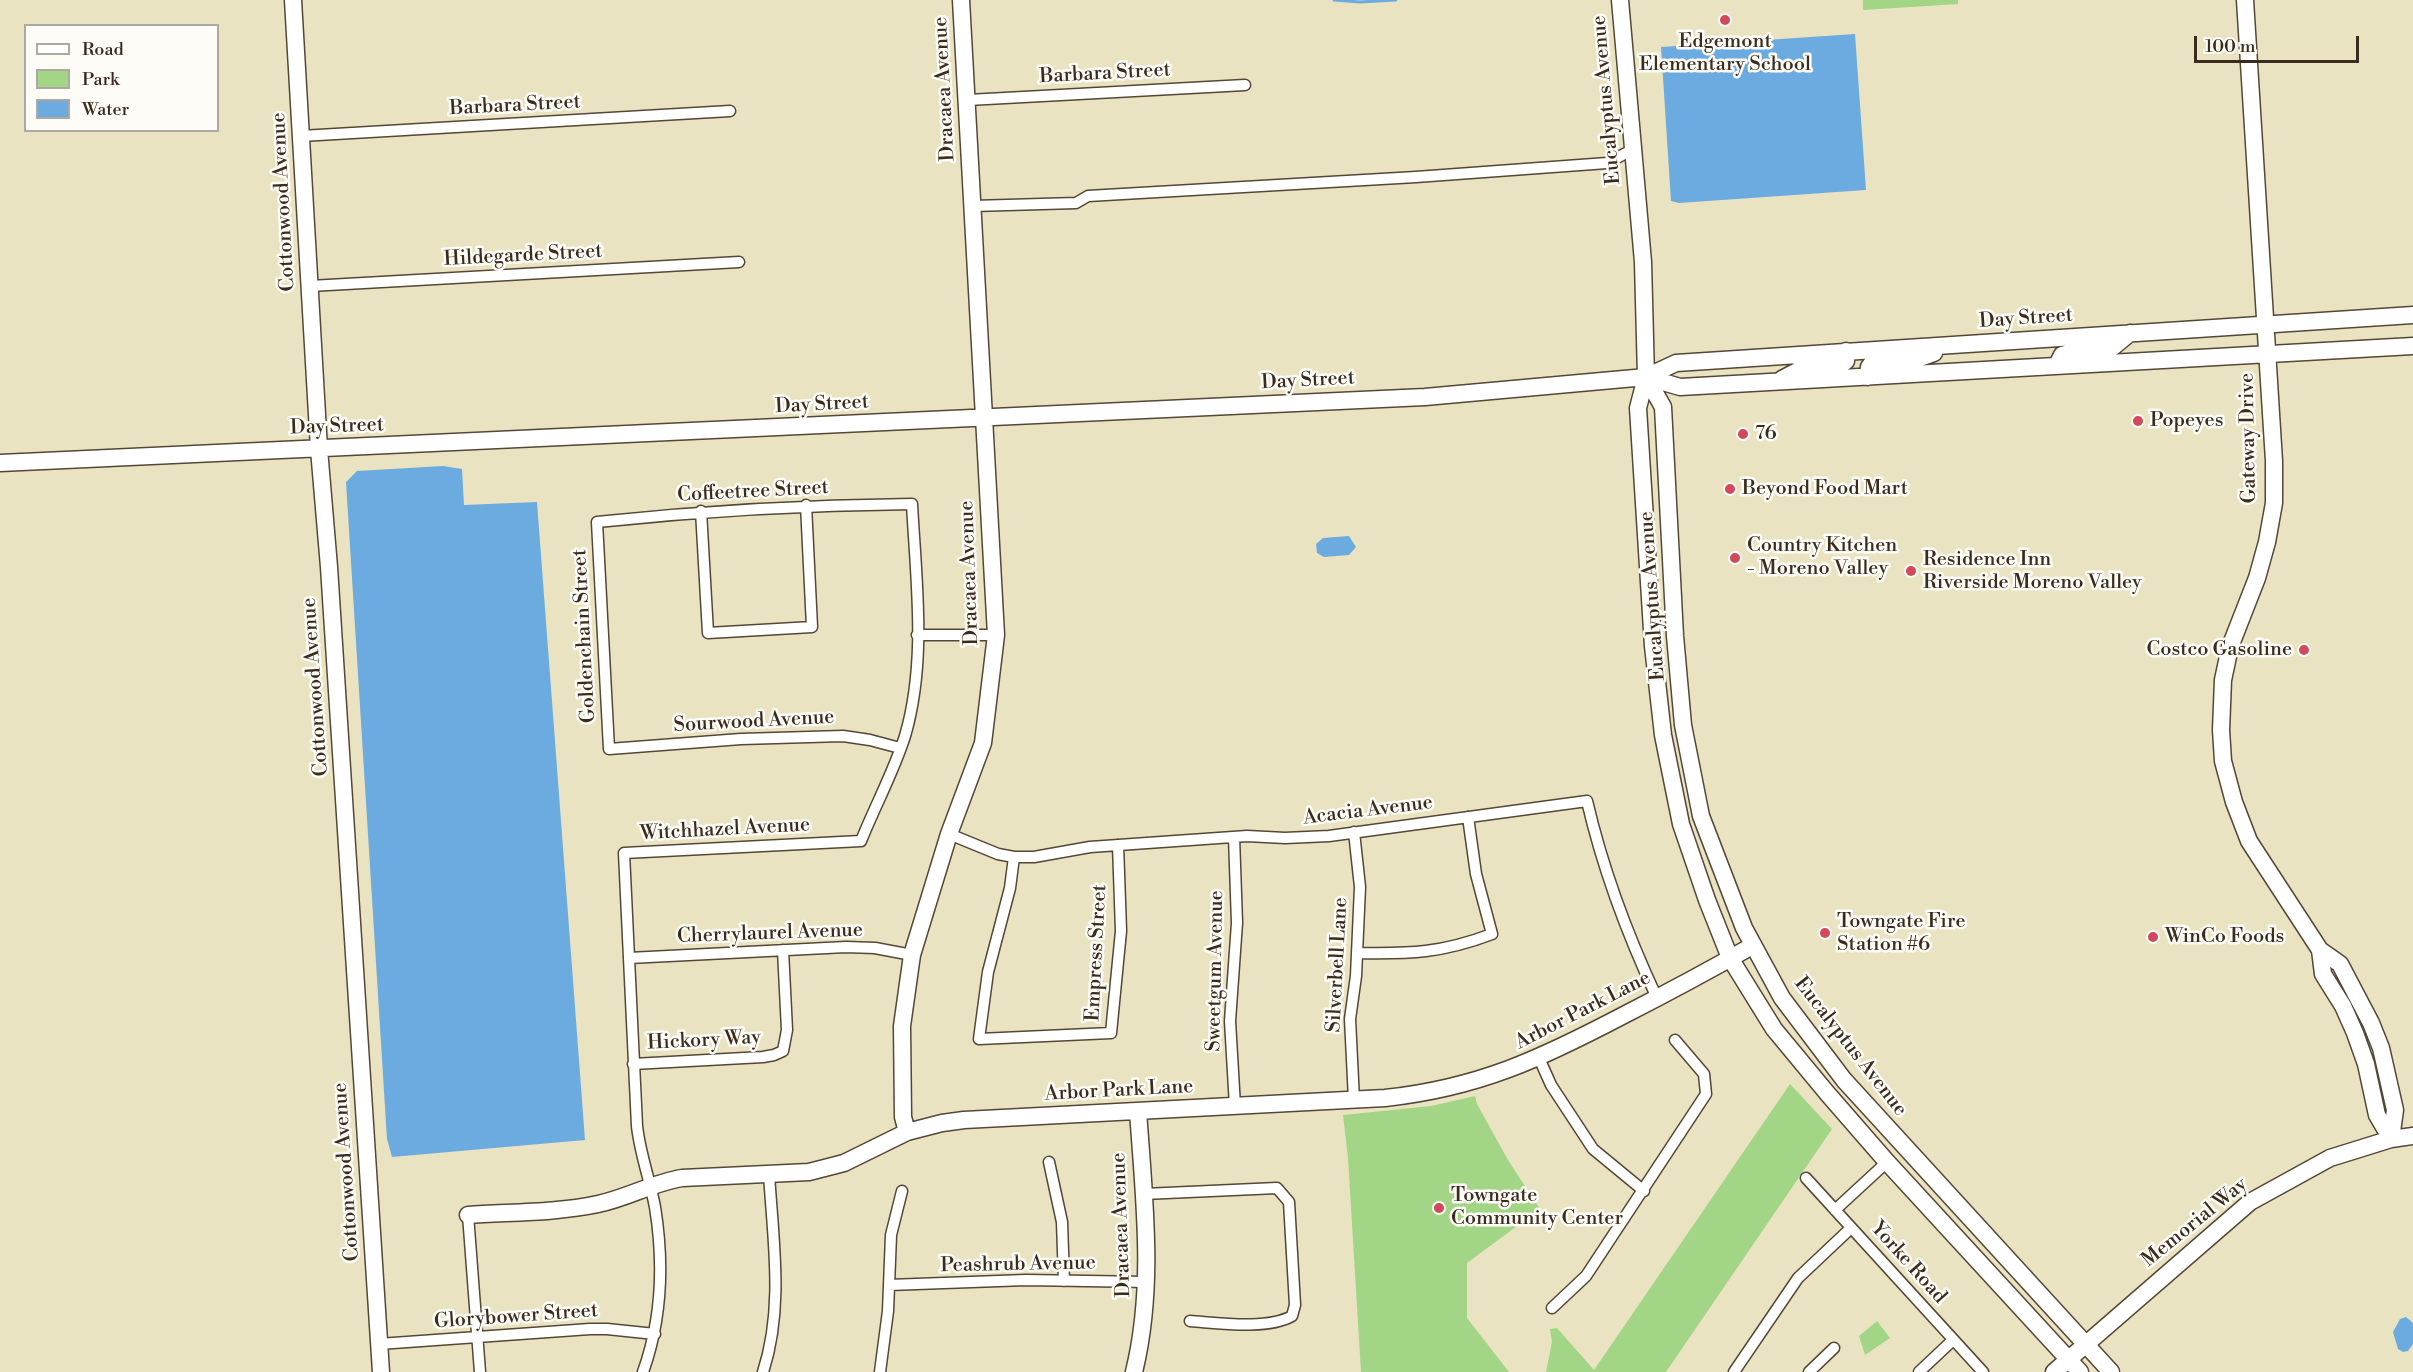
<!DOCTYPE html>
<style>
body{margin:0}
#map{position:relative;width:2413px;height:1372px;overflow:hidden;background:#eae3c1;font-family:"Libre Bodoni",serif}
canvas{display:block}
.legend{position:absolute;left:24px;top:24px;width:195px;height:108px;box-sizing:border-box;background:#fdfcf7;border:2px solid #afa8a0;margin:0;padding:8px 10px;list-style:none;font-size:18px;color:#3b2a1e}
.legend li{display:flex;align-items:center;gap:12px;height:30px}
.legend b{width:30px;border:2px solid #afa8a0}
.scale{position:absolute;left:2194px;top:36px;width:165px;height:27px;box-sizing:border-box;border:3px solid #3b2a1e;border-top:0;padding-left:8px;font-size:18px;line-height:21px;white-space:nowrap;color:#3b2a1e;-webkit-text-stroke:4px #fdfcf7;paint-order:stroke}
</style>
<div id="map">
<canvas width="2413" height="1372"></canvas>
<ul class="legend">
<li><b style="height:8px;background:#fff"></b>Road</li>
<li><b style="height:16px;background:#a2d585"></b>Park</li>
<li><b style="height:16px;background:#6cabdf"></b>Water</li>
</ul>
<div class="scale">100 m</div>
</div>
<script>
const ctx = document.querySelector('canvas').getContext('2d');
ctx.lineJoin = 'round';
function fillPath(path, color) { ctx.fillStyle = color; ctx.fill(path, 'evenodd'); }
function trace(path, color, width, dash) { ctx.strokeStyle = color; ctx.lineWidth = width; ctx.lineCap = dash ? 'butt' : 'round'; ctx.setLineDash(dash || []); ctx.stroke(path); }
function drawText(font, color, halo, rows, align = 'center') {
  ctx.font = font + ' "Libre Bodoni",serif'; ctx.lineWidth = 5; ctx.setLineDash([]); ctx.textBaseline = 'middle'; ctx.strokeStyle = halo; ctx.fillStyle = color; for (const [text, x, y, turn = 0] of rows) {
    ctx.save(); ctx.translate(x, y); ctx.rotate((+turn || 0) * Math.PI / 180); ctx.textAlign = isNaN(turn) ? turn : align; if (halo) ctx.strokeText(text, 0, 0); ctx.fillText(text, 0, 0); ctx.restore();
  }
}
fillPath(new Path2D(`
 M1863 0H1958V4L1863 10Z
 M1790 1084 1832 1129 1666 1372H1546L1552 1342 1550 1329 1557 1328 1594 1370Z
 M1475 1096 1477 1104 1508 1160 1540 1209 1467 1263V1318L1509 1372H1361L1348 1158 1343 1115 1431 1106Z
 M1877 1321 1890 1338 1865 1355 1859 1336Z`), '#a2d585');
fillPath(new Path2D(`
 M1855 34 1866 190 1679 203 1671 201 1661 47Z
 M443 466 462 469 464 505 537 502 585 1140 392 1157 387 1139 346 482 357 471Z
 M1349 536 1356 547 1349 555 1324 557 1317 553 1316 544 1323 538Z
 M2406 1317 2413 1323V1344L2408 1351 2403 1352 2398 1349 2393 1332 2400 1319Z`), '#6cabdf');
trace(new Path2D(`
 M1334 0 1360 2 1396 0`), '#6cabdf', 3);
const street = new Path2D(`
 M968 100 1245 85
 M301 136 730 111
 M973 206 1076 203 1088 196 1416 177 1607 163 1632 150
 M310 286 739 262
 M701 511 708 633 812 627 806 505
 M917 635H996
 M1354 832 1360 887 1356 976 1350 1019 1354 1100
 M949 834 998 854 1014 857H1034L1090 847 1247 836 1285 838 1329 836 1587 801C1603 870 1627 934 1657 998
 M1234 837 1237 923 1230 1021 1235 1106
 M1014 857 1010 888 988 972 979 1039 1111 1033 1121 931 1118 845
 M1358 953C1410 954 1442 953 1492 934L1476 874 1468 817
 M629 958 846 947 875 948 912 955
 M1539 1058 1551 1085 1593 1149 1644 1191
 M633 1064 763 1057 774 1055 783 1051 787 1030 783 950
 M1049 1162 1062 1222 1064 1281
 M1806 1178 1983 1372
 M1144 1194 1277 1188 1289 1202 1295 1305 1292 1316C1267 1330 1219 1323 1190 1321
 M1835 1210 1887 1162
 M468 1215 480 1372
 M889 1285 1026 1280 1147 1282
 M1552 1308 1586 1276 1706 1094 1704 1074 1675 1040
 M379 1344 590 1329H607L655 1334
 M643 1372C662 1319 664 1263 655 1207 650 1180 640 1154 637 1126L624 853 861 841C875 806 894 771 905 736 927 661 916 580 912 504 806 505 702 511 597 522L609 749 741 739 843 736 870 740 900 748
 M763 1372C784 1308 773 1240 769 1174
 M880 1372 888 1311 891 1235 902 1191
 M1734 1372 1798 1278 1851 1228
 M1809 1372 1834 1348
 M1919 1372 1953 1340`);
const secondary = new Path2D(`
 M293 0 319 449 329 567 381 1372
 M1620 0 1643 262 1646 377 1638 408 1653 646 1663 735 1681 824 1707 900 1730 958 1774 1029 1827 1093 1887 1162 2080 1372
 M2245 0 2274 461V503L2267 542 2257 578 2230 647 2223 680 2221 730 2223 761 2234 802 2249 841 2320 950 2340 964 2371 1023 2381 1048 2395 1110 2391 1139
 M2057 365 2062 355 2073 352 2113 347 2130 333
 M1646 377 1663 407 1675 636 1683 725 1701 816 1744 928 1782 998 1844 1080 2111 1372
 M1646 377 1680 387 2413 346
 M1868 377 1869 367 1872 363 1917 359 1934 353
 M1782 379 1803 368 1840 365 1846 361V351
 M0 463 1425 397 1646 377 1676 363 2413 315
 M2320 950 2323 974 2343 1006 2355 1033 2366 1064 2377 1115 2391 1139
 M907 1132 903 1117 902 1026 912 955 949 834 983 743 996 635 961 0
 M468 1215C511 1212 556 1213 598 1204 627 1198 652 1183 682 1178L809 1172 844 1163 907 1132 942 1123 964 1120 1385 1098C1479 1088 1542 1058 1624 1015 1667 993 1710 970 1752 946
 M1134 1372C1155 1286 1144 1199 1138 1111
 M2054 1372 2250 1202 2330 1158 2391 1139 2413 1136`);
trace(street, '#554636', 13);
trace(secondary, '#554636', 19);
trace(street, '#fff', 10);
trace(secondary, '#fff', 16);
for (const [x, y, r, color] of [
 [1725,20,6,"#d1495b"],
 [2138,421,6,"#d1495b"],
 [1743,434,6,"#d1495b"],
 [1730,489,6,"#d1495b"],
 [1735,558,6,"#d1495b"],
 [1911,571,6,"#d1495b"],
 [2304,650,6,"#d1495b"],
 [1825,933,6,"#d1495b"],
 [2153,937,6,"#d1495b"],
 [1439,1208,6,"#d1495b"]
]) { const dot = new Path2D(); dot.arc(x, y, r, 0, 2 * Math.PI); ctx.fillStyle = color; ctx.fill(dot); trace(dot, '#fdfcf7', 2); }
drawText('20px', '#3b2a1e', '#fdfcf7', [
 ["Edgemont",1725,42,"center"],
 ["Elementary School",1725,65,"center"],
 ["Popeyes",2150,421],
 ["76",1755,434],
 ["Beyond Food Mart",1742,489],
 ["Country Kitchen",1747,546],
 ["- Moreno Valley",1747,569],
 ["Residence Inn",1923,560],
 ["Riverside Moreno Valley",1923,583],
 ["Costco Gasoline",2292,650,"right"],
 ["Towngate Fire",1837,922],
 ["Station #6",1837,945],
 ["WinCo Foods",2165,937],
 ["Towngate",1451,1196],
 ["Community Center",1451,1219]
], 'left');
drawText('20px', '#3b2a1e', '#fdfcf7', [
 ["Barbara Street",1105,74,-3],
 ["Dracaea Avenue",945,89,-93],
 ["Eucalyptus Avenue",1607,100,-95],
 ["Barbara Street",515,106,-3],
 ["Cottonwood Avenue",284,202,-93],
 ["Hildegarde Street",523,256,-3],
 ["Day Street",2026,319,-4],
 ["Day Street",1308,381,-3],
 ["Day Street",822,405,-3],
 ["Day Street",337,427,-2],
 ["Gateway Drive",2249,438,-91],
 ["Coffeetree Street",753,492,-3],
 ["Dracaea Avenue",970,573,-92],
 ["Eucalyptus Avenue",1653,596,-94],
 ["Goldenchain Street",585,636,-93],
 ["Cottonwood Avenue",316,687,-94],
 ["Sourwood Avenue",754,722,-3],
 ["Acacia Avenue",1368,811,-7],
 ["Witchhazel Avenue",725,830,-3],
 ["Cherrylaurel Avenue",770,934,-2],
 ["Empress Street",1097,953,-87],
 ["Silverbell Lane",1338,965,-87],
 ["Sweetgum Avenue",1216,971,-89],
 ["Arbor Park Lane",1583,1011,-27],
 ["Hickory Way",704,1041,-3],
 ["Eucalyptus Avenue",1850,1047,52],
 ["Arbor Park Lane",1119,1091,-3],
 ["Cottonwood Avenue",347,1172,-94],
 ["Memorial Way",2195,1223,-39],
 ["Dracaea Avenue",1122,1225,-92],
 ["Yorke Road",1908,1263,48],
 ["Peashrub Avenue",1018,1265,-1],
 ["Glorybower Street",516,1317,-4]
]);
</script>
